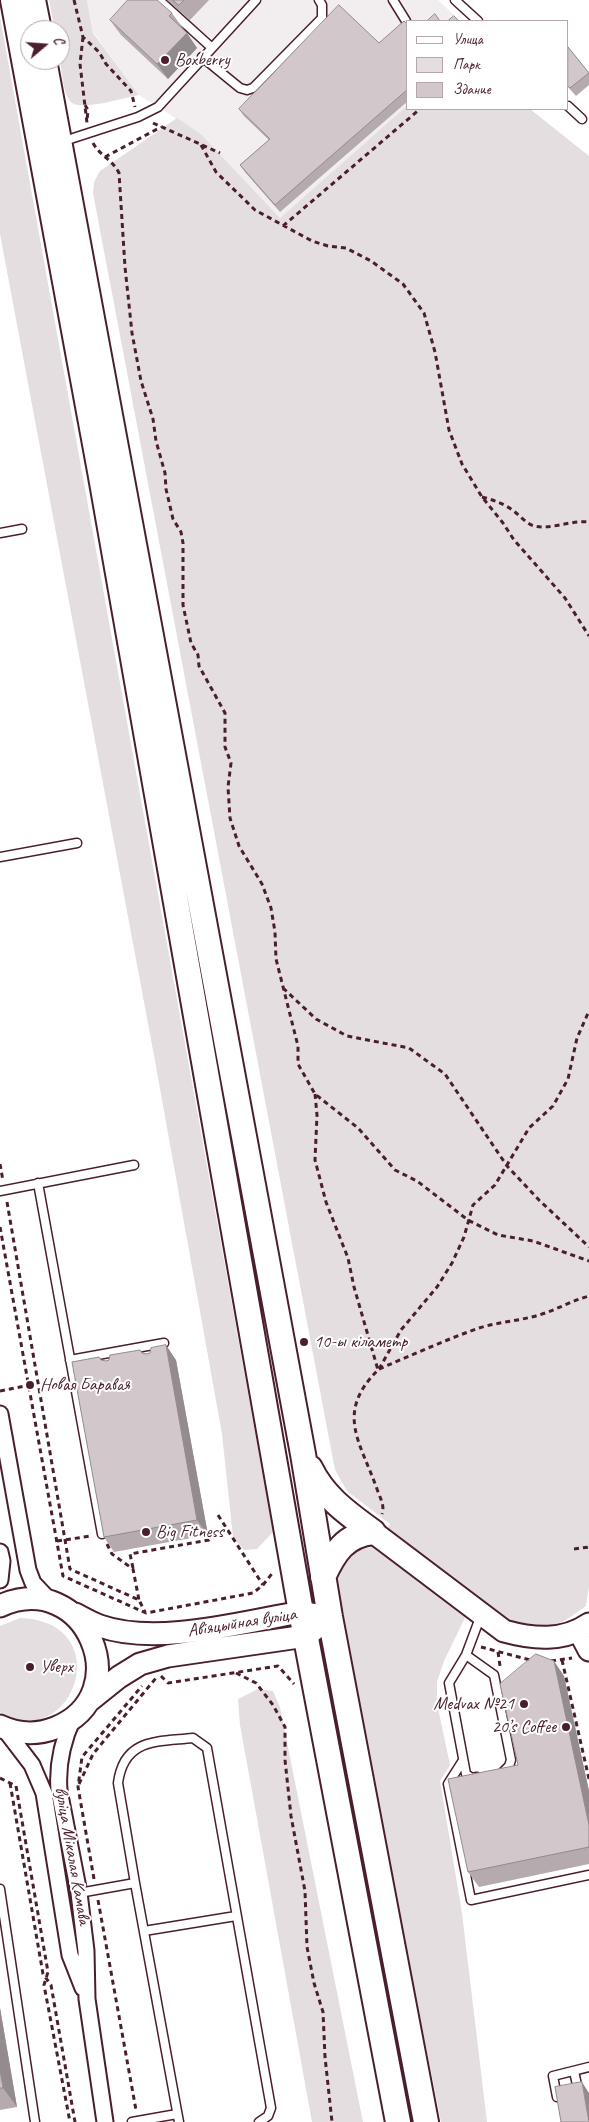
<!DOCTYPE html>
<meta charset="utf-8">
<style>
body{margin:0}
#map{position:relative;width:589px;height:2122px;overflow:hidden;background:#fff;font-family:Caveat,sans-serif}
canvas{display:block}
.legend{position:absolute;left:406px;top:20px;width:162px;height:90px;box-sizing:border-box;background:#fff;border:1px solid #b7a5aa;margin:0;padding:6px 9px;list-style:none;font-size:15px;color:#4a1f2b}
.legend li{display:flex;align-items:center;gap:10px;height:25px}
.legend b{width:25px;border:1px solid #b7a5aa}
.north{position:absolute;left:20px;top:20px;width:50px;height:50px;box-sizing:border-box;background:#fff;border:1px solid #b7a5aa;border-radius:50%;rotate:72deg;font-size:14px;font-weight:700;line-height:20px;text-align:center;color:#4a1f2b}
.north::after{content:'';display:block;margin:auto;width:18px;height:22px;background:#4a1f2b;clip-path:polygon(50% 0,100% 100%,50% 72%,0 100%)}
</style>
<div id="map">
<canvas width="589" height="2122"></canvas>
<ul class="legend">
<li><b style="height:6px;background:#fff"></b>Улица</li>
<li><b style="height:14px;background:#e5dee0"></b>Парк</li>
<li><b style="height:14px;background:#d2c7cb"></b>Здание</li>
</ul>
<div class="north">С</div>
</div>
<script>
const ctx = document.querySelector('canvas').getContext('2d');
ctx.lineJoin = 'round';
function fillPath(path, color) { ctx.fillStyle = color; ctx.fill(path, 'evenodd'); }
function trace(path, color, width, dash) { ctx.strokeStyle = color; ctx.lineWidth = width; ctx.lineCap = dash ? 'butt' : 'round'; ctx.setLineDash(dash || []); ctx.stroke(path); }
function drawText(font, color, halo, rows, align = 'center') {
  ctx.font = font + ' Caveat,sans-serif'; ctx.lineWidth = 4; ctx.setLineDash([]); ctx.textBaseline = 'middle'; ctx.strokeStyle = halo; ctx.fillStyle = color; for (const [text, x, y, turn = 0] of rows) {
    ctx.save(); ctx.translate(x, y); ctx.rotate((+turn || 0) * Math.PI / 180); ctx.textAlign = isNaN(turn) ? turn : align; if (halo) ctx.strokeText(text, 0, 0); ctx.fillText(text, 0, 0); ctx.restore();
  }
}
fillPath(new Path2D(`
 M87 0H438L460 21H408V106L280 218 201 134 139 95 93 32Z`), '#f2eeef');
fillPath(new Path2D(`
 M49 0H87L93 33 139 95C123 98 88 109 74 104 59 99 60 43 60 30H55Z
 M0 17 273 1532 257 1549 244 1550 233 1537 222 1434 155 1061 0 234Z
 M408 105V109H530L589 156V1586L586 1606C577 1612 567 1621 556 1624 524 1634 500 1617 474 1599L444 1661 437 1682V1703L450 1765 440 1781 462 1913 487 2122H441L332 1579 349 1552 377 1546 390 1524 347 1491 335 1470 93 193 94 182 100 171 177 118 201 134 280 218Z
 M20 1618C119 1621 74 1755 0 1712V1626Z
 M258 1689 273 1691 280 1707 363 2122H312L240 1725 238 1699Z`), '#e5dee0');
const lane = new Path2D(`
 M159 0 211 47
 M393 0 406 21
 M455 0 478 21
 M202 57 240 88 247 90 253 88 322 18V5L319 0
 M568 106 582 119
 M61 142 138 117 158 107 256 0
 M0 533 22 529
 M0 857 77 843
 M38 1183 102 1534
 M0 1191 134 1165
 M70 1360 164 1343
 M466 1655 494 1675 511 1760 509 1766 503 1772
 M462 1762 448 1784 471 1900 589 1875
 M477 1777 472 1778 466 1774 449 1683 466 1655 481 1615
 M0 1889 35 2122
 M79 1893 135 1883
 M144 1931 236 1916
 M574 2071 577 2085
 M557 2097 553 2076 589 2067
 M132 2122 177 2114
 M179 2122 135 1883 118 1783C124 1738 157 1742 193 1738L207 1748 271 2108 268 2116 259 2122`);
const street = new Path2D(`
 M0 1414 28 1570 33 1583 51 1602
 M0 1552 2 1561 0 1580
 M73 1718C62 1742 57 1764 59 1790L79 1893 86 1951 87 1999 105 2122
 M3 1727 32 1765 44 1793 70 1955 83 1988`);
const secondary = new Path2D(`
 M373 1532 504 1631C533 1639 563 1642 589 1624
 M0 1606C86 1567 139 1695 55 1728 37 1735 17 1734 0 1726
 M75 1614C83 1618 91 1623 100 1626 157 1646 242 1622 301 1612L317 1615
 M579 1631 589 1650
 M89 1701 119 1677 140 1664 168 1656 306 1636 330 1617`);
const primary = new Path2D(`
 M13 0 100 471 301 1612 398 2122
 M33 0 39 30
 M44 60 303 1454 330 1617 426 2122
 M310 1468C324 1497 347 1513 373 1532
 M323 1577C334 1553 345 1535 373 1532`);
trace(lane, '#4a1f2b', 11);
trace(street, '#4a1f2b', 19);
trace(secondary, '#4a1f2b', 25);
trace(primary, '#4a1f2b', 28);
trace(new Path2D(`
 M74 0 83 37 99 52 106 64 131 91 135 107
 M83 37 80 64 87 123
 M85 105 88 110 87 120
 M153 123 220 153
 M93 143C100 156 113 160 119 173L125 267 132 333 141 381 153 419 156 441 165 473 166 489 173 519 181 532 183 543V605L191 643 198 655 199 666 225 713V747L231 763 228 787 230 818 239 846 262 884 271 908 275 932 276 959 298 1046V1064L315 1094 358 1128 395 1170 417 1181 468 1220 498 1235 533 1241 589 1261
 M201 145 216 172 255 210 312 241 328 246 346 248 371 261 403 284 424 313 435 352 449 430 462 464 482 497 503 523 514 540 565 598 589 636
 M105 157 161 127
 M283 226 420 109
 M482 497C494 500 505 504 515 512 520 516 527 524 534 526 551 530 570 520 589 522
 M283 988 316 1019 347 1036 409 1048 445 1074 507 1166 539 1200 589 1247
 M315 1094 317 1115 315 1160 326 1202 348 1258 354 1287 378 1370C335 1413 360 1441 377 1489 380 1498 385 1505 382 1514
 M0 1164 3 1181
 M7 1202 70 1569 139 1600 145 1612
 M0 1227 63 1576 146 1613 253 1593 263 1585 274 1571
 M379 1369 401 1330 437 1287 452 1263 464 1237 473 1205 495 1185 529 1128 553 1106 568 1079 577 1038 589 1011
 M379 1369C412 1355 445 1340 479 1328 498 1322 519 1321 539 1315 556 1310 571 1301 589 1296
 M0 1391 30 1385
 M218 1515 263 1585
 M57 1541 91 1536
 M107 1544 112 1554 133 1569 139 1600
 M574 1549 589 1547
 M133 1568 130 1554 209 1540 227 1530
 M481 1647 530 1660
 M498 1652 500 1666
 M562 1660 589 1779
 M551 1661 572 1658
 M236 1673 256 1683 273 1705 285 1727V1760L291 1816 305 1891 307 1947 314 1983 323 2012 325 2057 332 2122
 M161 1676 168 1683 278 1666 294 1684
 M0 1778 16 1786 48 1972 44 1985 70 2122
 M10 1783 43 1974 51 1985 75 2122
 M79 1784 93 1754 156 1678
 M94 1879 78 1787 82 1757 142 1686
 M98 1900 136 2110`), '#4a1f2b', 3, [5, 4]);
trace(lane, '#fff', 8);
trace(street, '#fff', 15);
trace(secondary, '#fff', 21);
trace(primary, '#fff', 24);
fillPath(new Path2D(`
 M167 0H209L190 20Z
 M172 13 197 48 168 79 121 35 110 20Z
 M408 25V101L280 212 245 172 240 165 269 140 244 116 239 109 379 43Z
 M568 47 589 73V85L576 96 568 87Z
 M142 1353 176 1360 208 1535 114 1552 104 1537 106 1361Z
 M564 1676 589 1791V1864L479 1887 468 1872 518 1765Z
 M0 2008 17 2107 0 2110Z`), '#b5abaf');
fillPath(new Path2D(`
 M187 33 197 48 168 79 157 64Z
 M166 1345 176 1360 208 1535 197 1520Z
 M554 1661 564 1676 589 1791V1825Z
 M0 2008 17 2107 3 2088 0 2069Z
 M582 2082 589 2093V2122Z`), '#938b8e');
const building = new Path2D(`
 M128 0H157L172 13 169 16 187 33 157 64 110 20Z
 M173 0H184L179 5Z
 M339 5 379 43 404 21 408 25V89L275 205 240 165 270 139 239 109Z
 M435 14 440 21H427Z
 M454 16 459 21H448Z
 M568 47 589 73 570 88 568 86Z
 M166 1345 197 1520 104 1537 72 1362 99 1357 101 1360 106 1361 109 1360 110 1355 140 1350 142 1353 146 1354 150 1353 151 1348Z
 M536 1654 554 1661 589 1825V1847L468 1872 448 1779 518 1765 500 1684Z
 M0 2069 3 2088H0Z
 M582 2082 589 2122H561L555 2087Z`);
fillPath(building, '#d2c7cb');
trace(building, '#938b8e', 1);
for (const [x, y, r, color] of [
 [165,60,5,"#4a1f2b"],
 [304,1342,5,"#4a1f2b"],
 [30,1385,5,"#4a1f2b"],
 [146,1532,5,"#4a1f2b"],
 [30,1667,5,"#4a1f2b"],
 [524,1704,5,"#4a1f2b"],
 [566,1727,5,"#4a1f2b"]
]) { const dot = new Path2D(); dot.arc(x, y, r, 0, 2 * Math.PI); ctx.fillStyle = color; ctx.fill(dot); trace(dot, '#fff', 2); }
drawText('18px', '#4a1f2b', '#fff', [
 ["Boxberry",175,60],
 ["10-ы кіламетр",314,1342],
 ["Новая Баравая",40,1385],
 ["Big Fitness",156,1532],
 ["Уверх",40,1667],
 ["Medvax №21",514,1704,"right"],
 ["20’s Coffee",556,1727,"right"]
], 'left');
drawText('18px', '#4a1f2b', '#fff', [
 ["Авіяцыйная вуліца",242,1623,-9],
 ["вуліца Мікалая Камава",72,1856,80]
]);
</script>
